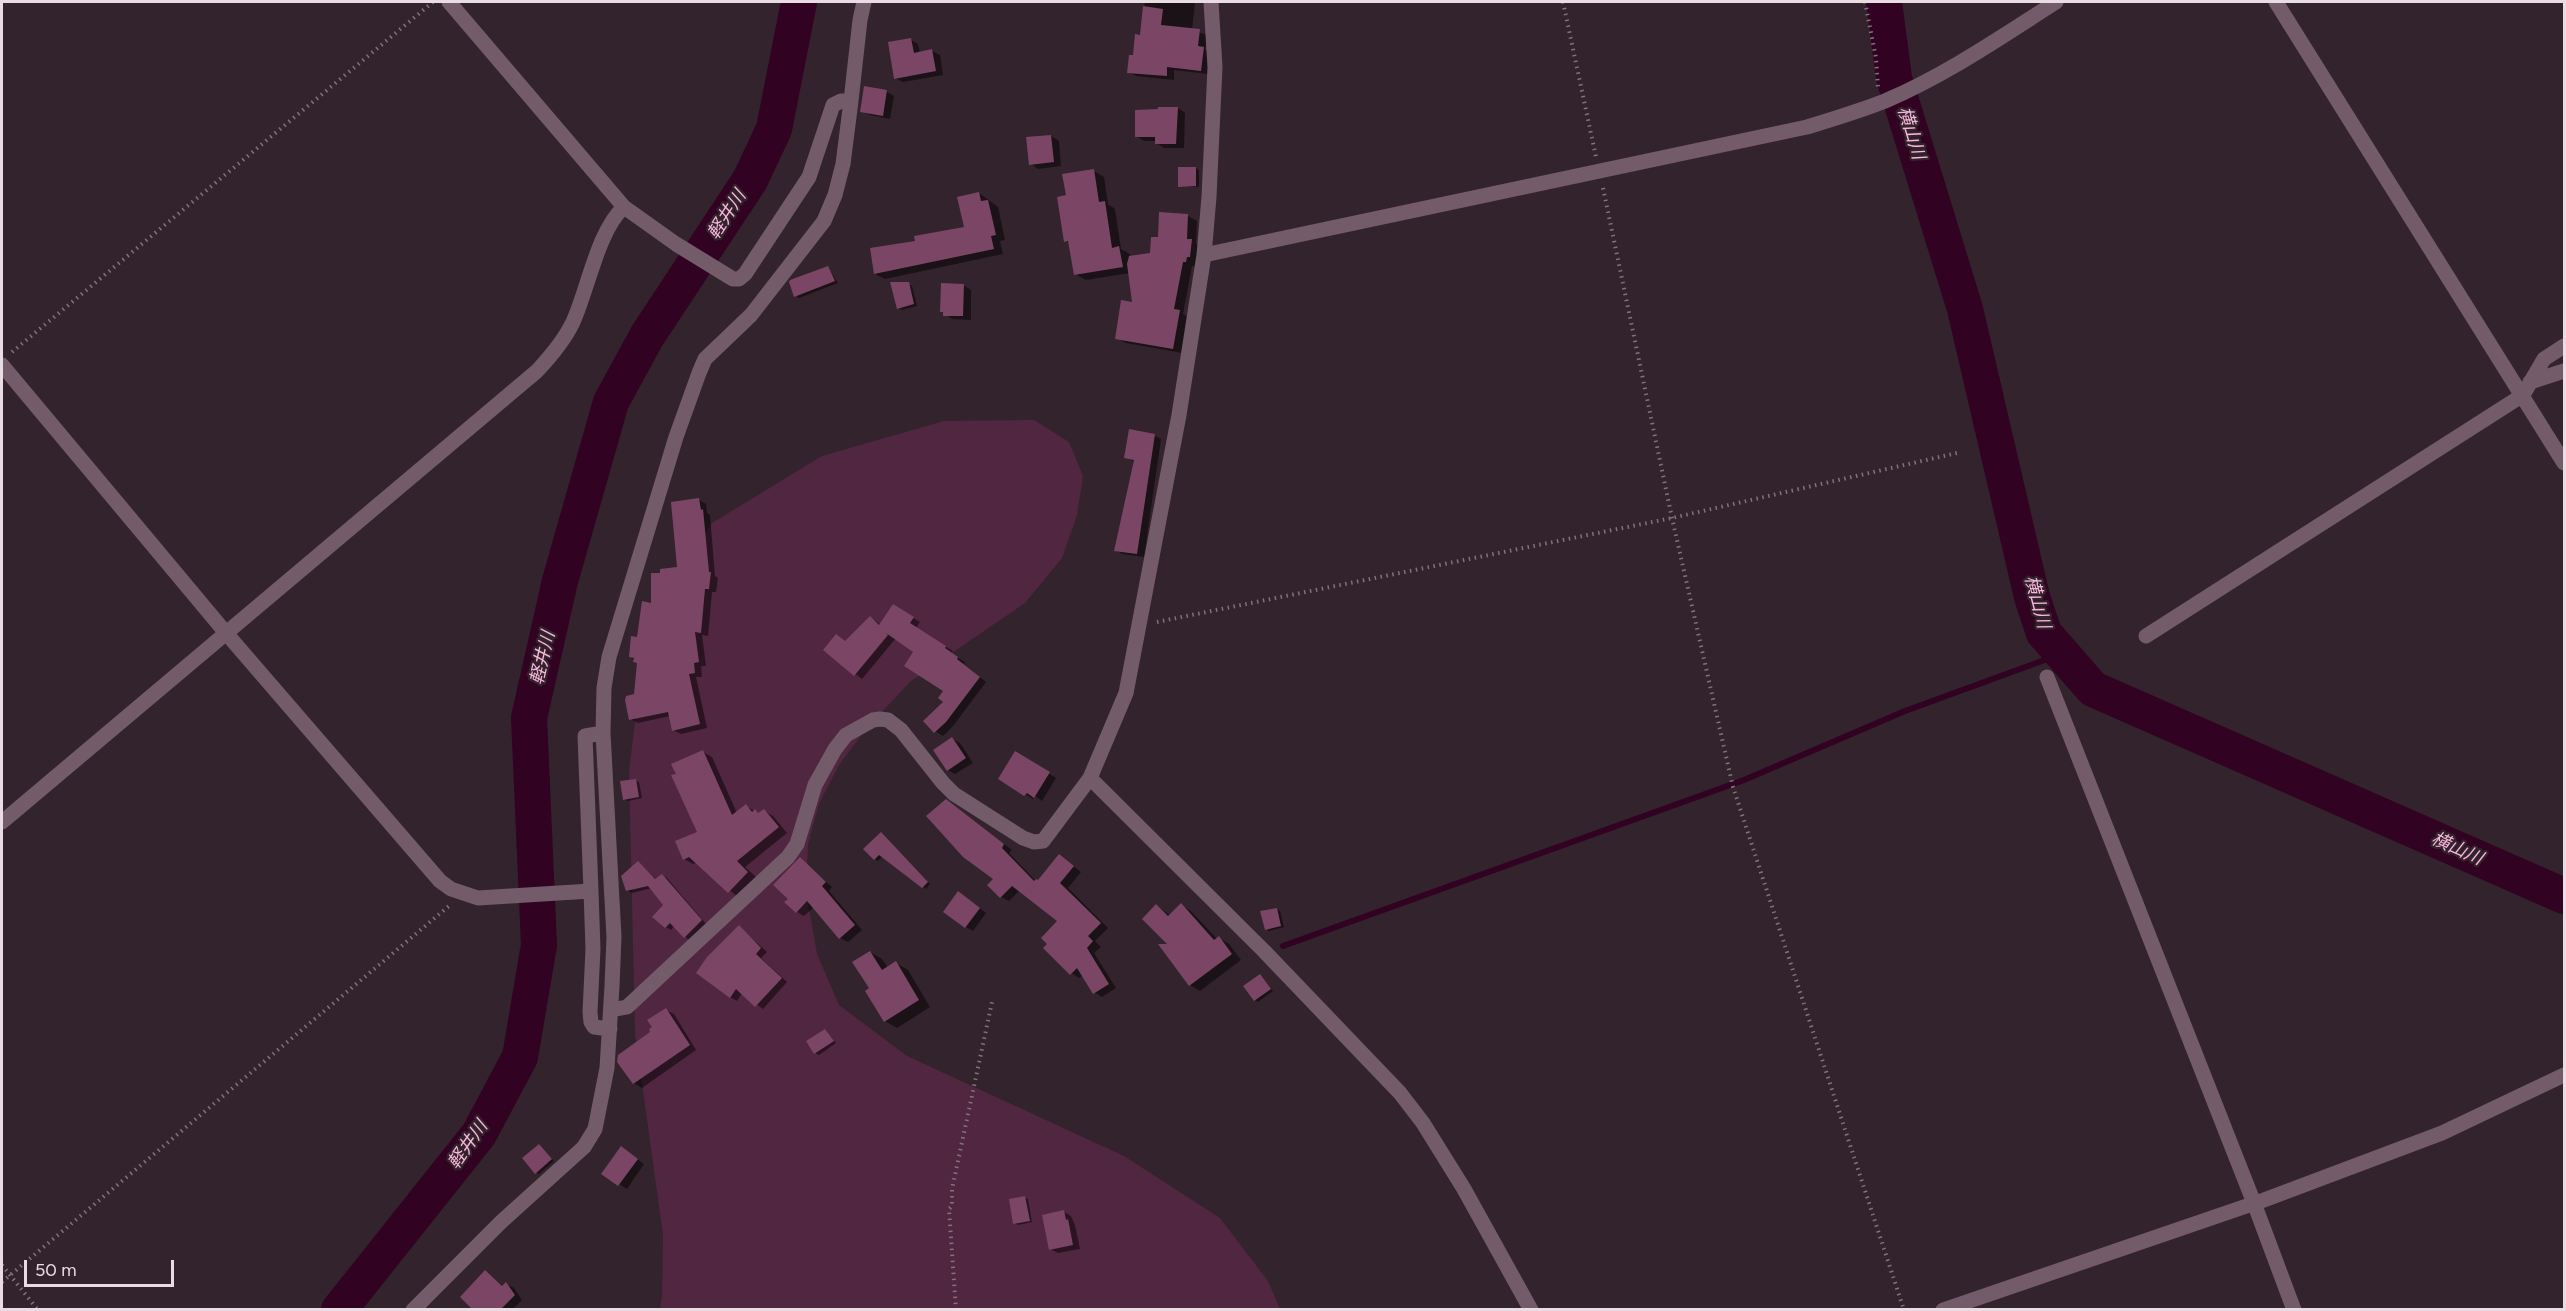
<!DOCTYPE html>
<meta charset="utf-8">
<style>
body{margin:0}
#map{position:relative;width:2566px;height:1311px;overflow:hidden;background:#33232c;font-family:Figtree,sans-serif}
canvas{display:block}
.frame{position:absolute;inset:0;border:3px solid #e9dde3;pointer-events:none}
.scale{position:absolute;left:24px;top:1260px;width:150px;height:27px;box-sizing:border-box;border:3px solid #e9dde3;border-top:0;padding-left:8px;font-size:18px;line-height:21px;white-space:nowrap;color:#e9dde3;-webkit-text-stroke:4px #33232c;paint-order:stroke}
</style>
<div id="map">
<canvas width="2566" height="1311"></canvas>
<div class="frame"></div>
<div class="scale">50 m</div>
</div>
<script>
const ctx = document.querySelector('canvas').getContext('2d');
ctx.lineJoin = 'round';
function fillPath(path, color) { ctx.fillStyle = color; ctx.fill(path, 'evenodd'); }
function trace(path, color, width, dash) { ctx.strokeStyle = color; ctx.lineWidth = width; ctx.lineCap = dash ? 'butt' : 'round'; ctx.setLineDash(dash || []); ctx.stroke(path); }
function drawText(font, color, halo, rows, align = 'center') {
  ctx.font = font + ' Figtree,"Noto Sans JP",sans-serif'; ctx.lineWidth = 4.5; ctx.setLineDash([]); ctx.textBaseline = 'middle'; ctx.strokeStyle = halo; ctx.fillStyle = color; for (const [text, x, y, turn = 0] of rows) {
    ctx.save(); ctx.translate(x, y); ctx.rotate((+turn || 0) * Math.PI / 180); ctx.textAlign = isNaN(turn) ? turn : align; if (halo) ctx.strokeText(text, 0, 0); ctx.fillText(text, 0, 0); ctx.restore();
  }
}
fillPath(new Path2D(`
 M1034 420 1069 442 1083 476 1077 515 1062 558 1025 603 911 681 866 729 839 765 819 804 808 844 806 891 817 954 839 1005 907 1056 1124 1156 1220 1218 1268 1281 1280 1309 660 1310 662 1295 663 1235 635 1033 629 772 641 670 664 597 712 523 822 456 944 421Z`), '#512640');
fillPath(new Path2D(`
 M1145 2H1195L1192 30 1207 35 1205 50 1210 53 1208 74 1174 70V80L1136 76 1129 72 1141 37Z
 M911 40 918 44 920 53 932 51 940 55 943 75 903 82 895 78Z
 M886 91 894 96 890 119 870 115 862 111Z
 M1178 108 1185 113 1184 148H1164L1156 143V141H1144L1136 136Z
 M1051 136 1059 141 1061 166 1038 169 1031 164Z
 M1196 168 1199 170V187L1180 186Z
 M1094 171 1104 177 1108 204 1115 209 1121 249 1130 254V257L1151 254 1159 239 1188 216 1197 221 1196 243 1200 246 1195 266H1192L1183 314 1188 317 1182 353 1126 343 1116 338 1134 304 1130 273 1086 280 1075 274 1070 243 1065 241 1067 197Z
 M979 193 998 207 1005 240 1000 241 1003 254 885 279 875 274 917 242 965 228Z
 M828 268 838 283 799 298 796 296Z
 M908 284 912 286 917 306 902 310 899 308Z
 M963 285 971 290V320L952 319 942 312Z
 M1154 435 1161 439 1144 557 1122 554 1116 550 1135 462 1126 457Z
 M699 500 706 504 707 513 710 515 715 576 718 578 716 592H712L708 636 702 635 706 666H701L702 677H696L707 728 681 734 673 730 670 716 638 723 631 719 636 696 638 663 630 656 662 574 679 569Z
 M893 606 920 622 916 628 953 651 951 654 965 662 964 664 986 682 953 726 943 736 935 731 945 702 946 691 915 652 896 638 862 679 825 650 846 642 871 618 881 625Z
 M952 739 960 743 973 763 955 774 948 770Z
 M703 752 712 757 737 813 746 806 760 814 764 811 773 816 787 833 745 867 756 877 738 897 696 863 693 864 684 859 699 833 678 776Z
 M1015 753 1056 778 1042 801 1035 796 1033 799 1000 778Z
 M636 781 639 782 642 798 628 801 625 799Z
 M954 806 1012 850 1009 853 1036 881 1039 882 1067 861 1081 872 1068 888 1108 928 1095 941 1101 947 1094 953 1116 988 1102 997 1094 992 1083 975 1079 978 1071 973 1059 921 1020 890 1009 901 1001 897 995 879Z
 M881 834 930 884 926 889 883 856 878 861 875 859Z
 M800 859 832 887 829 891 862 930 848 942 840 938 814 907 804 916 797 912 790 899Z
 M638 863 657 880 662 876 667 878 706 924 689 940 674 926 671 930 666 927 665 905 652 888 632 893 627 890Z
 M966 898 986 913 973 931 966 927Z
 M1181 905 1191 911 1217 939 1219 938 1229 944 1241 960 1200 991 1190 985 1171 945 1157 906 1171 916Z
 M1277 909 1280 911 1284 927 1269 931 1266 929Z
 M739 927 767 952 761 958 787 982 763 1009 742 993 737 1001 730 997Z
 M870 952 882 959 888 968 896 963 908 970 930 1007 897 1028 885 1021Z
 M1260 976 1273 991 1258 1002 1255 1000Z
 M666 1010 674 1014 696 1050 642 1088 634 1083 652 1032Z
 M825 1030 836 1043 819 1055 815 1053Z
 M539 1146 554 1161 539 1174 536 1172Z
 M629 1153 644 1164 627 1189 603 1174Z
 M1025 1198 1028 1199 1032 1222 1018 1225 1015 1223Z
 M1064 1212 1071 1216 1075 1225 1080 1249 1058 1253 1050 1249Z
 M485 1272 504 1287 506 1284 514 1288 522 1300 514 1308 516 1310H475Z`), '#0007');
trace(new Path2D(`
 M1283 946 1744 780 1905 711 2061 654`), '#310222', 6);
trace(new Path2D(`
 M1884 2 1894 78 1965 309 2032 597 2044 633 2093 689 2564 896
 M339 1310 479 1134 520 1057 539 945 529 718 560 581 611 402 647 336 750 180 774 129 799 2`), '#310222', 36);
fillPath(new Path2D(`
 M1143 6 1163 9 1161 25 1200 29 1198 46 1204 47 1201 71 1167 67V76L1127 73 1129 55H1133L1135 34 1140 35Z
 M911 38 914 53 932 49 936 71 894 79 888 42Z
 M864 86 887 90 883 116 860 112Z
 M1158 107H1178L1176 144H1155V137H1135V110L1158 109Z
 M1051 135 1054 162 1029 165 1026 137Z
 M1178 167H1196V186L1178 187Z
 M1094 169 1099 202 1105 201 1112 248 1119 246 1123 267 1074 275 1068 241 1064 242 1057 197 1066 195 1062 174Z
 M979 192 981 201 988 200 996 235 991 236 994 249 874 274 870 248 915 241 914 236 964 227 957 197Z
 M1159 212 1188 214 1187 239H1192L1190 257H1187L1186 262H1183L1174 309 1180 310 1173 349 1115 339 1121 300 1132 302 1127 264 1129 256 1150 253 1151 237H1158Z
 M828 266 835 281 794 297 789 282 790 280Z
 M890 282H909L914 304 897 309Z
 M941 283 964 284 963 316H943V312H940Z
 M1129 429 1155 434 1137 554 1114 551 1134 460 1124 458Z
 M699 498 701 510 703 509 709 572H711L709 589H705L701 633 695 632 699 662 694 663 695 673 689 674 700 724 672 731 668 712 629 720 625 700 626 696 634 694 637 663 633 662 634 658 629 657 631 636 637 637 642 601 651 603V573H660V569L677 567 671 502Z
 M893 604 914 617 910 623 946 646 945 648 958 657 957 659 980 677 946 722 934 733 923 721 943 702 938 698 943 691 904 666 913 652 886 633 888 635 854 676 823 650 836 634 845 641 870 616 879 625Z
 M952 737 966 758 947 771 933 750Z
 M703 750 732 815 746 804 752 812 755 809 758 813 764 809 779 827 737 861 748 872 728 893 689 857 683 860 675 841 697 832 671 775 676 774 671 764Z
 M1015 751 1050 772 1034 798 1027 793 1024 796 998 779Z
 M636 779 639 797 623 800 620 781Z
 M946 799 1004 844 1002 848 1034 881 1036 879 1038 880 1059 854 1074 866 1060 883 1101 923 1088 936 1093 941 1087 948 1109 984 1093 994 1077 968 1070 975 1043 948 1047 944 1041 938 1057 921 1012 886 1000 898 987 885 993 879 963 857 926 816Z
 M881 832 928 882 922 888 879 855 874 860 863 849Z
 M800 857 826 882 822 886 855 925 839 939 807 901 796 913 784 902 788 899 773 885Z
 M638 861 655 879 662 874 702 920 684 938 670 923 665 928 652 917 663 905 648 886 626 891 621 876Z
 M958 891 980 908 965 928 943 912Z
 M1181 903 1214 940 1219 936 1232 954 1189 986 1158 944H1167L1142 919 1156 904 1168 916Z
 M1277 908 1281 926 1265 930 1260 911Z
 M739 925 761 948 756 954 782 978 755 1007 736 989 730 998 696 973 707 957Z
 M870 951 882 970 896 961 919 1000 884 1022 865 991 869 988 852 962Z
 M1260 974 1271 989 1254 1001 1243 986Z
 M666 1008 690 1045 633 1084 617 1062 618 1055 650 1032 649 1029 652 1027 647 1020Z
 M825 1029 834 1041 814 1054 806 1041Z
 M539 1144 552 1159 535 1174 522 1158Z
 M621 1146 638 1159 618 1186 601 1174Z
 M1025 1196 1030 1221 1013 1224 1009 1199Z
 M1064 1210 1066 1220 1068 1219 1073 1245 1049 1250 1042 1215Z
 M485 1270 502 1286 506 1282 515 1295 500 1310H473L460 1297Z`), '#7b4666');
trace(new Path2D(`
 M1563 2 1596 157
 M1865 2 1876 58 1878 87
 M1603 188 1672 518 1733 787 1904 1310
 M12 352 433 2
 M1157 622 1672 518 1957 453
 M2 1265 38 1310
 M2 1282 449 906
 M956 1310 949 1209 952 1206V1189L992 1002`), '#81737a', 4, [1.5, 4.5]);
trace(new Path2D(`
 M449 2 624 207 676 244 733 279H739L745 274 809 177 833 105 841 101H851L860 20 864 2
 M2276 2 2564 463
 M1204 255 1807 127C1833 119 1860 111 1885 101 1946 75 2001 37 2056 2
 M2 365 226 633 440 881 451 889 478 898 591 891 593 949 590 1012 591 1022 594 1027 610 1029
 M2530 382 2564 371
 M2146 636 2523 395 2544 359 2564 346
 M2047 677 2254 1203 2294 1310
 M1090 778 1264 951 1400 1093 1423 1123 1464 1189 1531 1310
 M2 822 537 371C551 356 564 341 573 322 588 289 598 230 624 207
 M591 891 585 736 603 733
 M611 1010 627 1007 788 857 797 844 815 785 835 749 846 735 873 720 880 719 888 720 901 730 943 783 954 794 1023 838 1034 842 1043 841 1090 778 1126 693 1179 415 1204 255 1209 197 1215 67 1211 2
 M413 1310 501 1222 584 1147 595 1129 607 1068 612 986 614 937 603 733 604 688 609 657 676 437 699 373 705 359 751 315 824 221 835 195 843 164 851 101
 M1943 1310 2264 1200 2442 1133 2564 1075`), '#745b69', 15);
drawText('italic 18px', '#fab7de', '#33232c', [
 ["横山川",1911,133,73],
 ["軽井川",727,215,-57],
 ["横山川",2037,602,75],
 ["軽井川",543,658,-77],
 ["横山川",2457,849,24],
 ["軽井川",468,1145,-55]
]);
</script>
